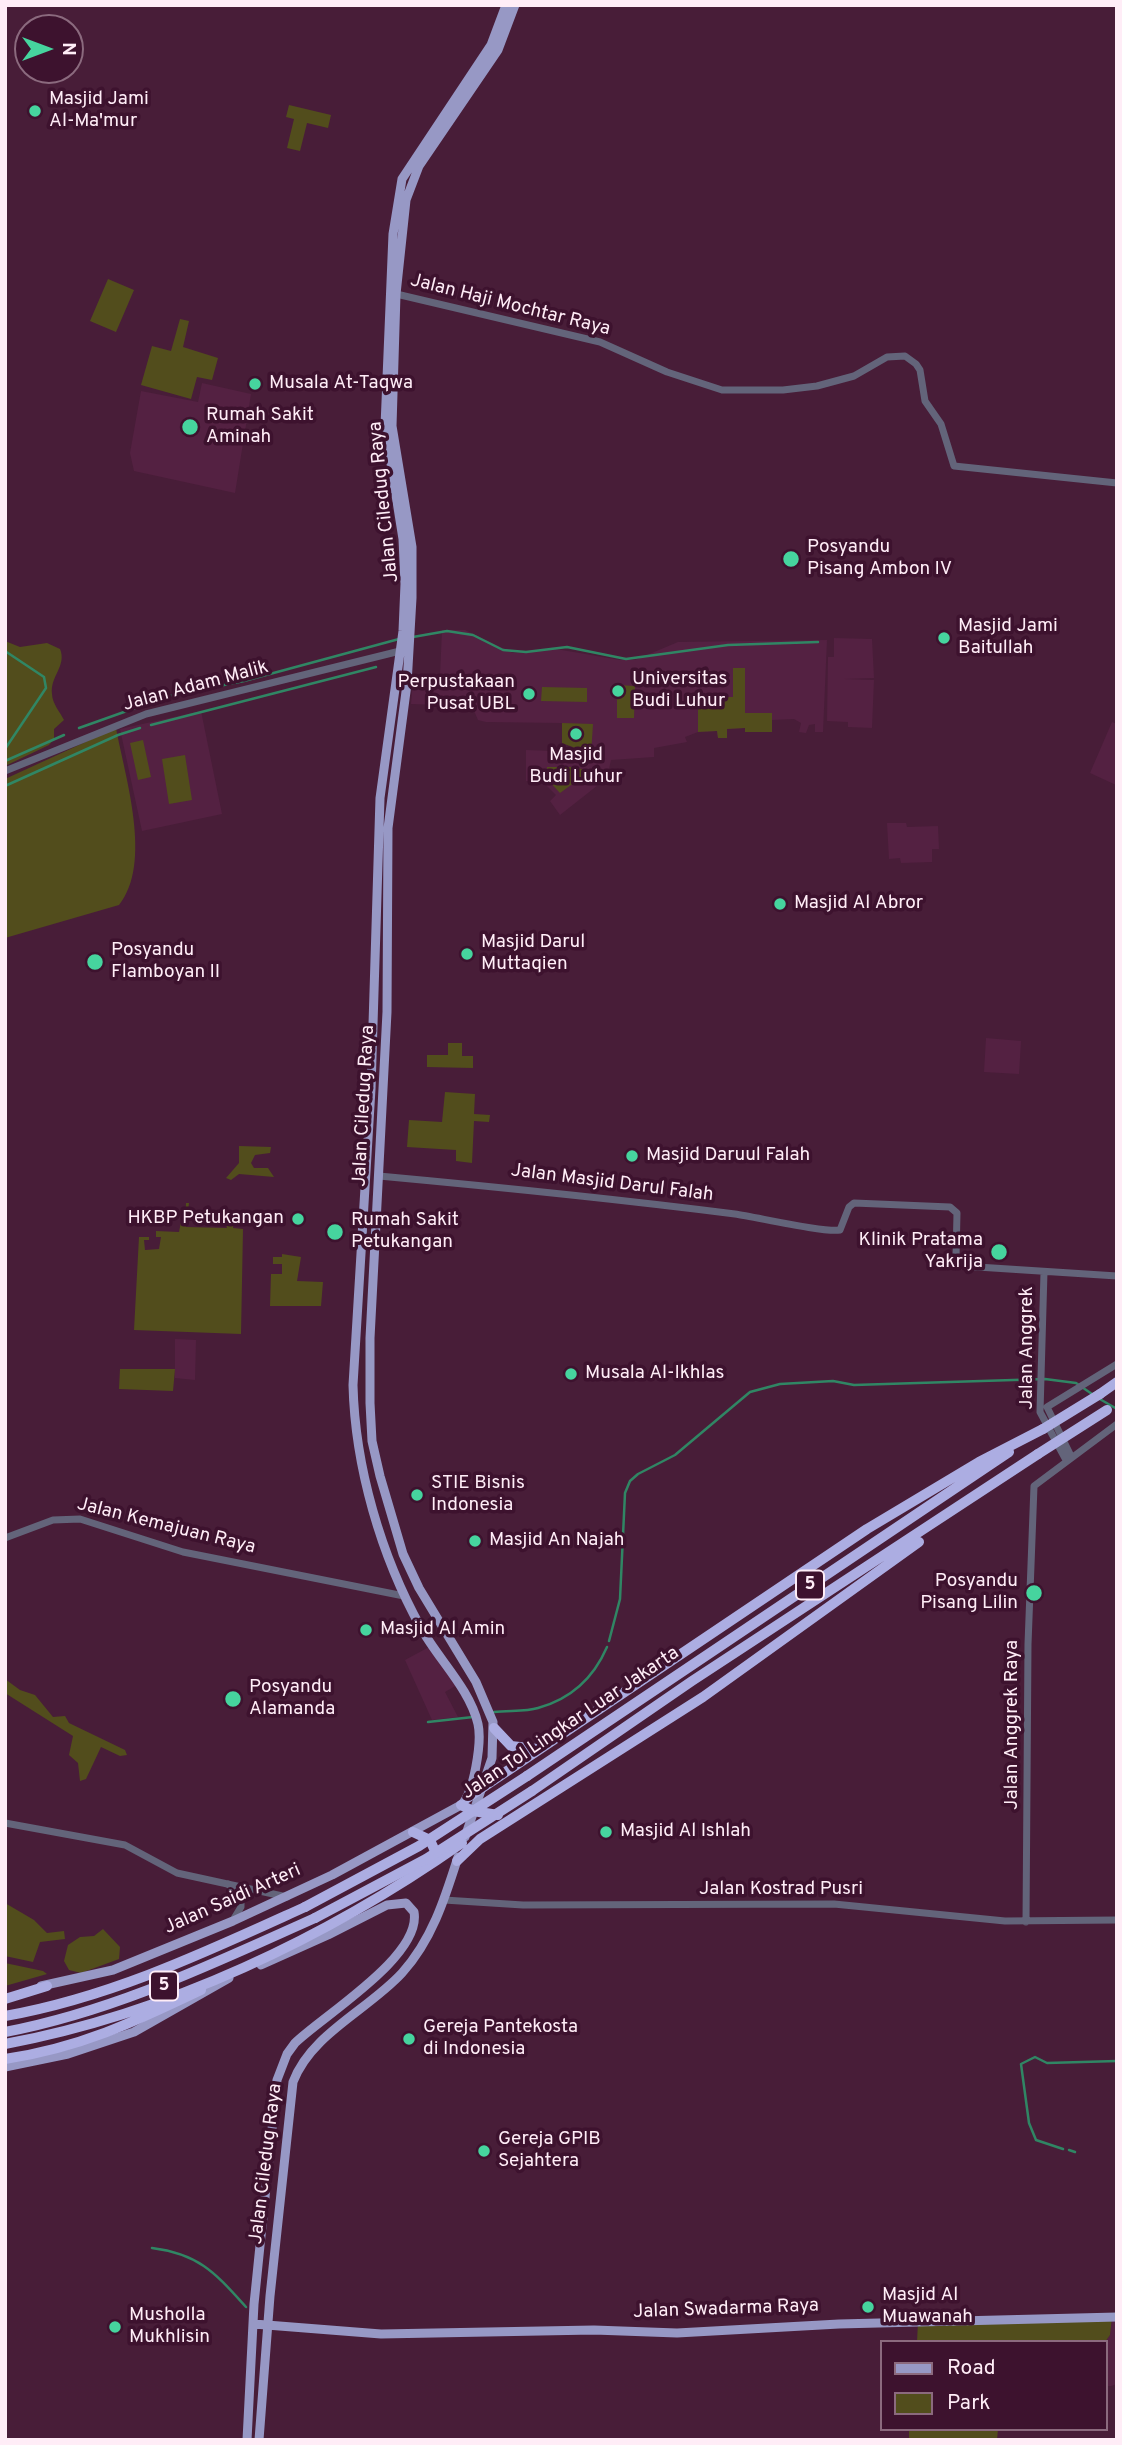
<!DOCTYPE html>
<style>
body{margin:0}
#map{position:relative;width:1122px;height:2445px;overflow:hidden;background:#481d38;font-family:Overpass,sans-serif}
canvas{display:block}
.frame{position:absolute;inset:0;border:7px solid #ffedf7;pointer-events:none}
.legend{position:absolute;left:880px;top:2340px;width:228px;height:91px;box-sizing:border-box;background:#3d122e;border:2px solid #8b6a7e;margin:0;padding:9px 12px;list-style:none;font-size:21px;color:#ffedf7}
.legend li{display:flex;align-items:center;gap:14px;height:35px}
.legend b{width:35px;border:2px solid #8b6a7e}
.north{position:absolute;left:14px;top:14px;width:70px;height:70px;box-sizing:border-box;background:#3d122e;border:2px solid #8b6a7e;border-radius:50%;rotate:90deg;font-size:19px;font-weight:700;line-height:28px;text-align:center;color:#ffedf7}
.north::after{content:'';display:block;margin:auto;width:24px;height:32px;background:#46d49e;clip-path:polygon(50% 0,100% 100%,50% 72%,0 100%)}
</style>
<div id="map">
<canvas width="1122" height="2445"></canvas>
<div class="frame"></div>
<ul class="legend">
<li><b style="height:9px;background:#9798c5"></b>Road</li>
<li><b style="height:19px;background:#524d1c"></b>Park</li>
</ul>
<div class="north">N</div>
</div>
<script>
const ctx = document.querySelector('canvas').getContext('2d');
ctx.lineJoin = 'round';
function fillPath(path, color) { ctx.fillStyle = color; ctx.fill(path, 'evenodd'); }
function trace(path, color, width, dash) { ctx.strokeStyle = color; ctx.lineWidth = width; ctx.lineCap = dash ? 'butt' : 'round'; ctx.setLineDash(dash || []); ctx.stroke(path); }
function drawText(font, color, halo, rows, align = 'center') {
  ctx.font = font + ' Overpass,sans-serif'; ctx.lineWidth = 7; ctx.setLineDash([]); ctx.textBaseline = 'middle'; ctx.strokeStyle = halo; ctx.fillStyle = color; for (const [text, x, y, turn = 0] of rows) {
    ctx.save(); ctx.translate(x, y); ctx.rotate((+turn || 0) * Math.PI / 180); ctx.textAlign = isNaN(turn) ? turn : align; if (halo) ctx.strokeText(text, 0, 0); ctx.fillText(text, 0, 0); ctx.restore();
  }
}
fillPath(new Path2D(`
 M202 383 251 394 235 493 134 471 130 453 141 391 198 402Z
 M442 630H465L513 653 556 649 620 660H635L678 642 827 640 823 732H815V724L809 725 806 733 799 732 801 723 794 719 772 720V732H745V728L727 729V738H718L717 731 698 732 685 737 687 742 654 748V757L611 760 607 778 560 815 550 801 556 795 542 781H526V750L580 752 607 759 562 743V723L486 722 478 720 472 706 411 704 413 679 440 676Z
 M834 638 872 639 874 678 844 679 874 680 872 728 848 727V722L827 721 828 657H834Z
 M201 711 222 814 142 831 120 729Z
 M1112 722 1117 724 1116 785 1090 773Z
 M887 823H906L907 827 938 826 939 849H932V862L901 863 900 858 889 859Z
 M986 1038 1021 1041 1019 1074 984 1072Z
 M175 1339 196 1340 195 1380 175 1378Z
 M431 1646 457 1685 445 1692 458 1717 432 1720 405 1660Z
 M1112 2317H1117V2384L1111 2386H1106L1105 2342 1110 2335Z`), '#542142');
fillPath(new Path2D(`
 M289 105 331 115 328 128 307 123 300 151 287 148 294 119 286 117Z
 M108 279 134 290 116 332 90 321Z
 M180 319 189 321 183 347 218 358 212 380 197 377 191 399 141 385 152 346 171 351Z
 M5 641 20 647 47 643 60 649C67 666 50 676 52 694 52 703 60 712 64 720L54 729V739L49 745 5 766Z
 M733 668H745V713H772V732H745V728L727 729V738H718L717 731 698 732V697H733Z
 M617 685 635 686 634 718H617Z
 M542 687 587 688V702L541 701Z
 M562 723 593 724 591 754 562 743Z
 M116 728C125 777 153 863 119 905L5 938V779Z
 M143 740 151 777 138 780 130 743Z
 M185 755 192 800 169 804 162 759Z
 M547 767H576L589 772 560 793 548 780Z
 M448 1043H462V1056H473V1068L427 1067V1055H448Z
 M445 1092 475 1094 474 1114 490 1115 489 1122 474 1121 472 1163 456 1161V1150L407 1147 409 1120 442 1122Z
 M239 1146 271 1147 270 1153 255 1155 251 1163 254 1168H268L274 1177 239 1174 231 1180 226 1178 239 1163Z
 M186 1203H189L186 1227 227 1228 225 1221H230L231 1215H234L233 1228 243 1229 241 1334 134 1330 139 1237H149V1240H144L145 1250 159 1249 161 1237H156V1231L179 1232 181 1222H185Z
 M282 1254 301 1257 297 1281 323 1282 321 1306H270L271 1274H282V1264H273V1257H282Z
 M120 1369H175L173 1391 119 1389Z
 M5 1679 20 1690 35 1695 53 1717 65 1716 69 1723 125 1750 127 1755 120 1756 101 1747 86 1779 80 1781 78 1763 69 1755 73 1736 5 1693Z
 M5 1903 34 1920 47 1933 64 1931 65 1939 40 1942 33 1962 5 1956Z
 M103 1929 120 1947 119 1959 81 1973 69 1970 64 1961 68 1945 80 1937 94 1936Z
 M5 1963 43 1971 47 1974 5 1986Z
 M1112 2317 1110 2335 1105 2342H917L918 2322Z
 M909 2429H998L997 2440H909Z`), '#524d1c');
trace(new Path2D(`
 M413 637 447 631 473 635 503 650 526 652 567 647 626 659 728 645 818 642
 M5 651 44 677 46 688 5 749
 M151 725 376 667
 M79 728 169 696 244 681 399 639
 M5 761 64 735
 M5 786 118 735 140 728
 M1098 1398 1117 1409
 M609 1641 620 1599 625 1493 630 1481 638 1474 675 1455 750 1392 780 1384 833 1381 854 1385 1045 1379 1076 1383 1092 1394
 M494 1712C508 1710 525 1712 538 1708 571 1699 594 1677 607 1647
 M428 1722 473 1717
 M1063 2149 1036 2140 1029 2123 1021 2064 1035 2057 1047 2063 1117 2061
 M1069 2150 1075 2152
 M152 2248C200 2254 216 2274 246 2307`), '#308664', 2.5);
trace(new Path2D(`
 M392 293 600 342 667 372 722 390H783L817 386 854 376 887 357 905 356 916 364 920 370 925 401 941 424 954 466 1117 483
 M5 771 146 714 400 651
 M379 1176C498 1187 617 1199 735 1214 756 1217 825 1233 840 1230L849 1207 854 1203 950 1207 957 1213 956 1257 957 1263 962 1266 1117 1276
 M1044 1272 1040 1412 1066 1460
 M1071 1456 1047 1407 1117 1364
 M5 1538 53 1520 80 1519 183 1552 404 1596
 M5 1823 125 1845 177 1873 287 1897
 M228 1884 241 1898V1907L233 1920
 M444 1900 523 1905 834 1904 1005 1921 1117 1920
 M1026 1922 1028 1644 1034 1486 1117 1424`), '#63647a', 7);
trace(new Path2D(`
 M465 1837 492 1758 493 1722 476 1682 419 1588 403 1554 380 1476 372 1441 370 1403V1338L387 1012 388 828 407 684 412 598V547L392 426 396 294 406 200 419 166 498 50 515 5
 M41 1986 113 1970 233 1921 332 1875 461 1805C474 1793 482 1742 478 1724 470 1689 438 1659 421 1628 381 1556 355 1467 353 1385L371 1089 380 798 403 631 405 584 403 539 385 426 393 234 402 179 491 45 506 5
 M5 2067 68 2054 134 2032 229 1978
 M254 2324 381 2334 594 2330 677 2333 839 2324 1117 2317
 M247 2440 254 2304 277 2080 287 2054 295 2043C324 2015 422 1956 414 1912L406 1903 387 1905 328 1935 261 1965
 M259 2440 270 2296 293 2082C311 2034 368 2010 402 1973 432 1940 445 1898 458 1857`), '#9798c5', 9);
trace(new Path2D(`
 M1100 1394 1117 1382
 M494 1728 511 1746 537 1749
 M527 1776 1009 1452
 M532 1791 692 1681 1038 1454
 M467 1798 867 1529 979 1462 1043 1429
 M461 1805 473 1811 498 1815
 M413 1832 430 1840 435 1851 433 1859
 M457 1861 480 1839 703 1697 919 1542
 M5 1999 47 1986
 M5 2016C112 1997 208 1951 305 1907
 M5 2032C115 2011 214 1963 315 1918
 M5 2044C167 2014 328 1937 462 1843
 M5 2059C80 2048 134 2022 201 1990`), '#acade2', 10);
trace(new Path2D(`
 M1043 1429 1100 1394
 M1038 1454 1107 1410
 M305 1907 419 1846 527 1776
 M315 1918 426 1859 532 1791`), '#acade2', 10);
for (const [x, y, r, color] of [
 [35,111,7,"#46d49e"],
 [255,384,7,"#46d49e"],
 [190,427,9,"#46d49e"],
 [791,559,9,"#46d49e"],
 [944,638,7,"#46d49e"],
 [618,691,7,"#46d49e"],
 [529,694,7,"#46d49e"],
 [576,734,7,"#46d49e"],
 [780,904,7,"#46d49e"],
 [467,954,7,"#46d49e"],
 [95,962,9,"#46d49e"],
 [632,1156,7,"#46d49e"],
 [298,1219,7,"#46d49e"],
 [335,1232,9,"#46d49e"],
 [999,1252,9,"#46d49e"],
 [571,1374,7,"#46d49e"],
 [417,1495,7,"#46d49e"],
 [475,1541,7,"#46d49e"],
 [1034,1593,9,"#46d49e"],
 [366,1630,7,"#46d49e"],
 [233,1699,9,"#46d49e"],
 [606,1832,7,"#46d49e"],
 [409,2039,7,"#46d49e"],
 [484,2151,7,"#46d49e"],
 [868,2307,7,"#46d49e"],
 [115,2327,7,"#46d49e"]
]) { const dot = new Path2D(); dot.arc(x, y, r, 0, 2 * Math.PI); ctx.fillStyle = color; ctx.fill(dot); trace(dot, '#3d122e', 2.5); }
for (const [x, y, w] of [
 [810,1585,28],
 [164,1986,28]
]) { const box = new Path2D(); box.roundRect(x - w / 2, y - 14.5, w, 29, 5); ctx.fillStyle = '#3d122e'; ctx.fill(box); trace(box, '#ffedf7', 2); }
drawText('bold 18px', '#ffedf7', null, [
 ["5",810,1585],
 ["5",164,1986]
]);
drawText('19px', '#ffedf7', '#3d122e', [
 ["Masjid Jami",49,100],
 ["Al-Ma'mur",49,122],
 ["Musala At-Taqwa",269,384],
 ["Rumah Sakit",206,416],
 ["Aminah",206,438],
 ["Posyandu",807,548],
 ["Pisang Ambon IV",807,570],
 ["Masjid Jami",958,627],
 ["Baitullah",958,649],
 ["Universitas",632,680],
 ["Budi Luhur",632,702],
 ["Perpustakaan",515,683,"right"],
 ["Pusat UBL",515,705,"right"],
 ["Masjid",576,756,"center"],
 ["Budi Luhur",576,778,"center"],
 ["Masjid Al Abror",794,904],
 ["Masjid Darul",481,943],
 ["Muttaqien",481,965],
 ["Posyandu",111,951],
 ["Flamboyan II",111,973],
 ["Masjid Daruul Falah",646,1156],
 ["HKBP Petukangan",284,1219,"right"],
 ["Rumah Sakit",351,1221],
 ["Petukangan",351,1243],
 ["Klinik Pratama",983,1241,"right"],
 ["Yakrija",983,1263,"right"],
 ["Musala Al-Ikhlas",585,1374],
 ["STIE Bisnis",431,1484],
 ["Indonesia",431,1506],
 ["Masjid An Najah",489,1541],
 ["Posyandu",1018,1582,"right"],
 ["Pisang Lilin",1018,1604,"right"],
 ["Masjid Al Amin",380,1630],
 ["Posyandu",249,1688],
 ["Alamanda",249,1710],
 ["Masjid Al Ishlah",620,1832],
 ["Gereja Pantekosta",423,2028],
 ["di Indonesia",423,2050],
 ["Gereja GPIB",498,2140],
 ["Sejahtera",498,2162],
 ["Masjid Al",882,2296],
 ["Muawanah",882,2318],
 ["Musholla",129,2316],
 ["Mukhlisin",129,2338]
], 'left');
drawText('19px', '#ffedf7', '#3d122e', [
 ["Jalan Haji Mochtar Raya",510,306,14],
 ["Jalan Ciledug Raya",385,502,-96],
 ["Jalan Adam Malik",196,687,-15],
 ["Jalan Ciledug Raya",365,1106,-87],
 ["Jalan Masjid Darul Falah",612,1184,7],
 ["Jalan Anggrek",1028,1348,-90],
 ["Jalan Kemajuan Raya",166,1527,14],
 ["Jalan Tol Lingkar Luar Jakarta",571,1724,-34],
 ["Jalan Anggrek Raya",1013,1725,-90],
 ["Jalan Kostrad Pusri",781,1890],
 ["Jalan Saidi Arteri",233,1900,-24],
 ["Jalan Ciledug Raya",267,2164,-83],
 ["Jalan Swadarma Raya",726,2310,-2]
]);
</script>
